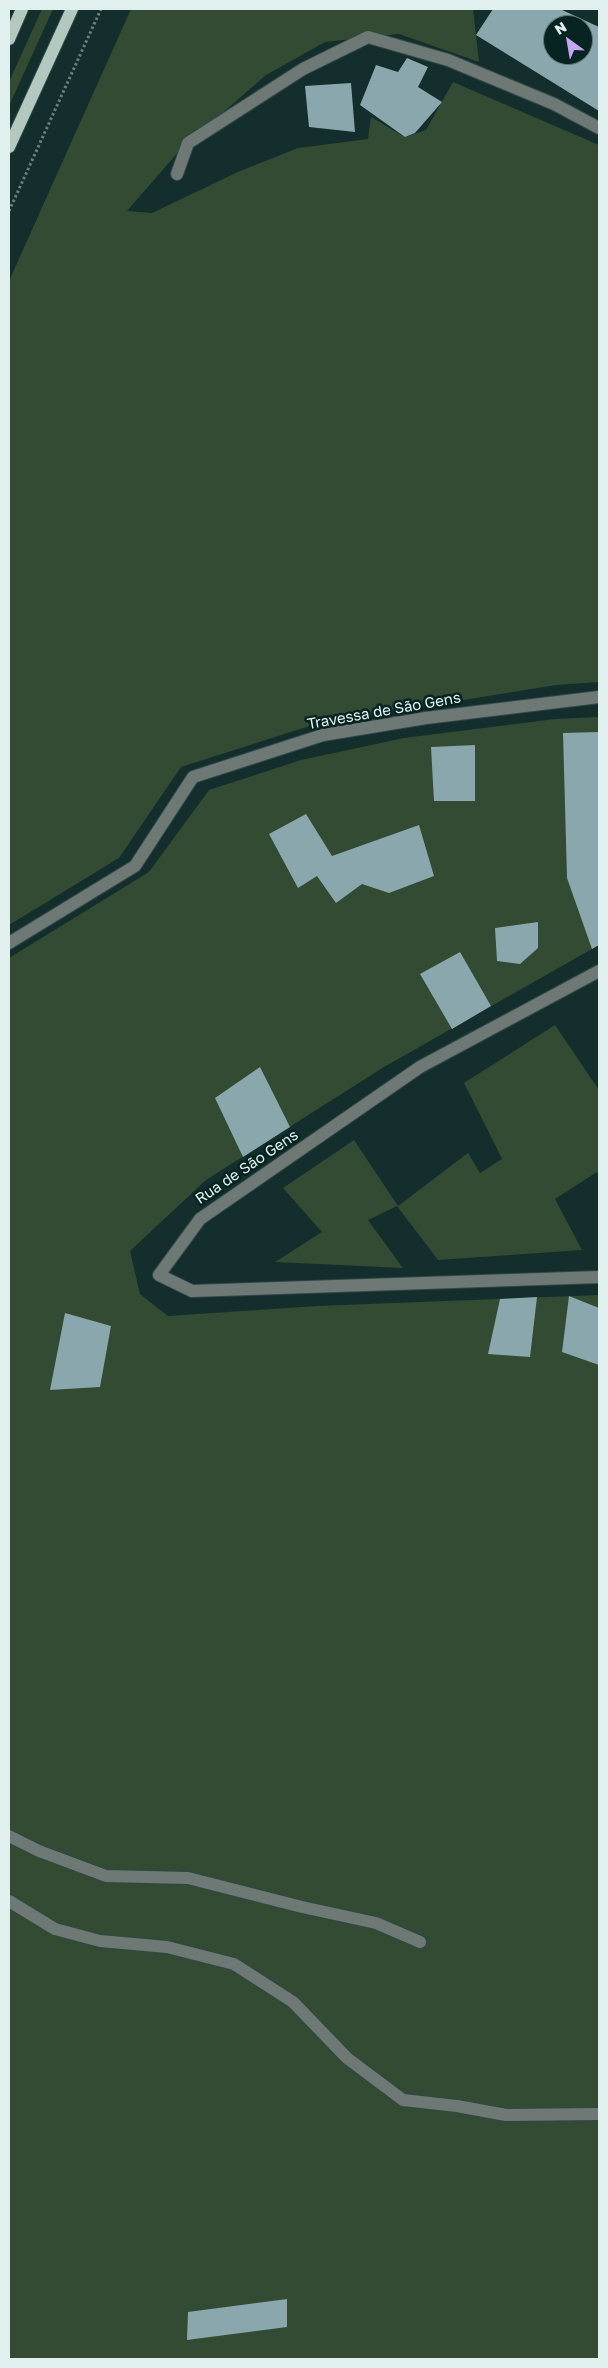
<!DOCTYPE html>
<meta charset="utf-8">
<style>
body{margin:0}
#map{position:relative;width:608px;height:2368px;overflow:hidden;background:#132e2c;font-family:"Golos Text",sans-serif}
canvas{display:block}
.frame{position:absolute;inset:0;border:10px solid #e0f0ee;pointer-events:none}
.north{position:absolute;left:543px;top:15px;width:50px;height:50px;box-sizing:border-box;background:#082422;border:1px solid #5e7674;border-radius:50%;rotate:328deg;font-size:14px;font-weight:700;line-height:20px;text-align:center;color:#e0f0ee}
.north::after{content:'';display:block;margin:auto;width:18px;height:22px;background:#c4a7f1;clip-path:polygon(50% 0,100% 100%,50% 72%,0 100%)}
</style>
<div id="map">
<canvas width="608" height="2368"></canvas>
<div class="frame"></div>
<div class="north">N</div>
</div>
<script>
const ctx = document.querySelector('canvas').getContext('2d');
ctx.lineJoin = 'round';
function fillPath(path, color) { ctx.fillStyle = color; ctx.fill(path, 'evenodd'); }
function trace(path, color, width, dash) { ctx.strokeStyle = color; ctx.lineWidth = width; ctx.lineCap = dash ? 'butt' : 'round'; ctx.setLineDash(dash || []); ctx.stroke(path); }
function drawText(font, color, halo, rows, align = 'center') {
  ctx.font = font + ' "Golos Text",sans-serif'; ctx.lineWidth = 5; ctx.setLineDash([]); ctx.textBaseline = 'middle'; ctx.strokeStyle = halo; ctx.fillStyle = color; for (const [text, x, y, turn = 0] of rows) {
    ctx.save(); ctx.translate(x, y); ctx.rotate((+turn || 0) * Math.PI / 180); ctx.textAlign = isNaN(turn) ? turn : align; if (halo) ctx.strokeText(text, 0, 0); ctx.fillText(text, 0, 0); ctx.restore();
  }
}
fillPath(new Path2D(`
 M42 9H53L9 106V82Z
 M131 9H473L479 62 399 34 325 42 266 75 179 151 127 211 152 213 240 171 298 148 368 139 371 117 405 137 426 130 453 82 599 145V682L556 685 316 724 181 767 119 858 9 925V281Z
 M599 717V945L384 1067 206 1180 130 1251 140 1294 168 1316 317 1306 599 1295V2359H9V958L149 872 209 790 301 760 404 738 555 719Z
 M555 1025 599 1090V1175L597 1172 555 1199 582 1250 438 1260 397 1206 368 1220 403 1268 275 1262 322 1232 283 1188 354 1140 398 1206 468 1153 480 1173 502 1159 464 1083Z`), '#324b32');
fillPath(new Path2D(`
 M493 9H560L599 27V111L476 35ZM553 25H583V55H553Z
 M407 58 428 67 418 87 442 102 415 133 405 137 360 105 376 65 398 72Z
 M351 83 355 132 309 127 305 86Z
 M599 732V945L592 949 567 878 563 733Z
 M475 745V801H434L431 747Z
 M306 814 332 856 419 825 434 876 389 893 362 884 336 903 317 876 298 888 269 834Z
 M538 922V948L520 964 497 961 495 928Z
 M460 952 491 1006 452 1029 420 974Z
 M260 1067 290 1127 243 1157 215 1098Z
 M569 1296 599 1308V1365L562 1352Z
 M537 1297 530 1357 488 1354 500 1299Z
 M65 1313 111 1326 100 1387 50 1390Z
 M287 2299V2327L187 2340 188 2312Z`), '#8aa7ad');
const minor = new Path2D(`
 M177 174 188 143 303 69 368 37 448 60 554 104 599 128
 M9 943 135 866 193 777 323 735 426 718 599 697
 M599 971 420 1067 200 1219 159 1275 192 1291 599 1277
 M9 1836 39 1851 106 1876 188 1878 302 1907 376 1923 420 1942
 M9 1901 55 1929 100 1941 167 1947 234 1964 293 2002 347 2058 403 2100 457 2106 506 2115 599 2114`);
const major = new Path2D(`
 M9 39 22 9
 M9 147 72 9`);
trace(minor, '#304947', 14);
trace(major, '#304947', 14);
trace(new Path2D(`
 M9 211 101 9`), '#687f7d', 3, [2.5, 2.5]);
trace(minor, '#6e7874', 12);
trace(major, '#b3c9bf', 12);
drawText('15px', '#e0f0ee', '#082422', [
 ["Travessa de São Gens",384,711,-10],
 ["Rua de São Gens",247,1167,-34]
]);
</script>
